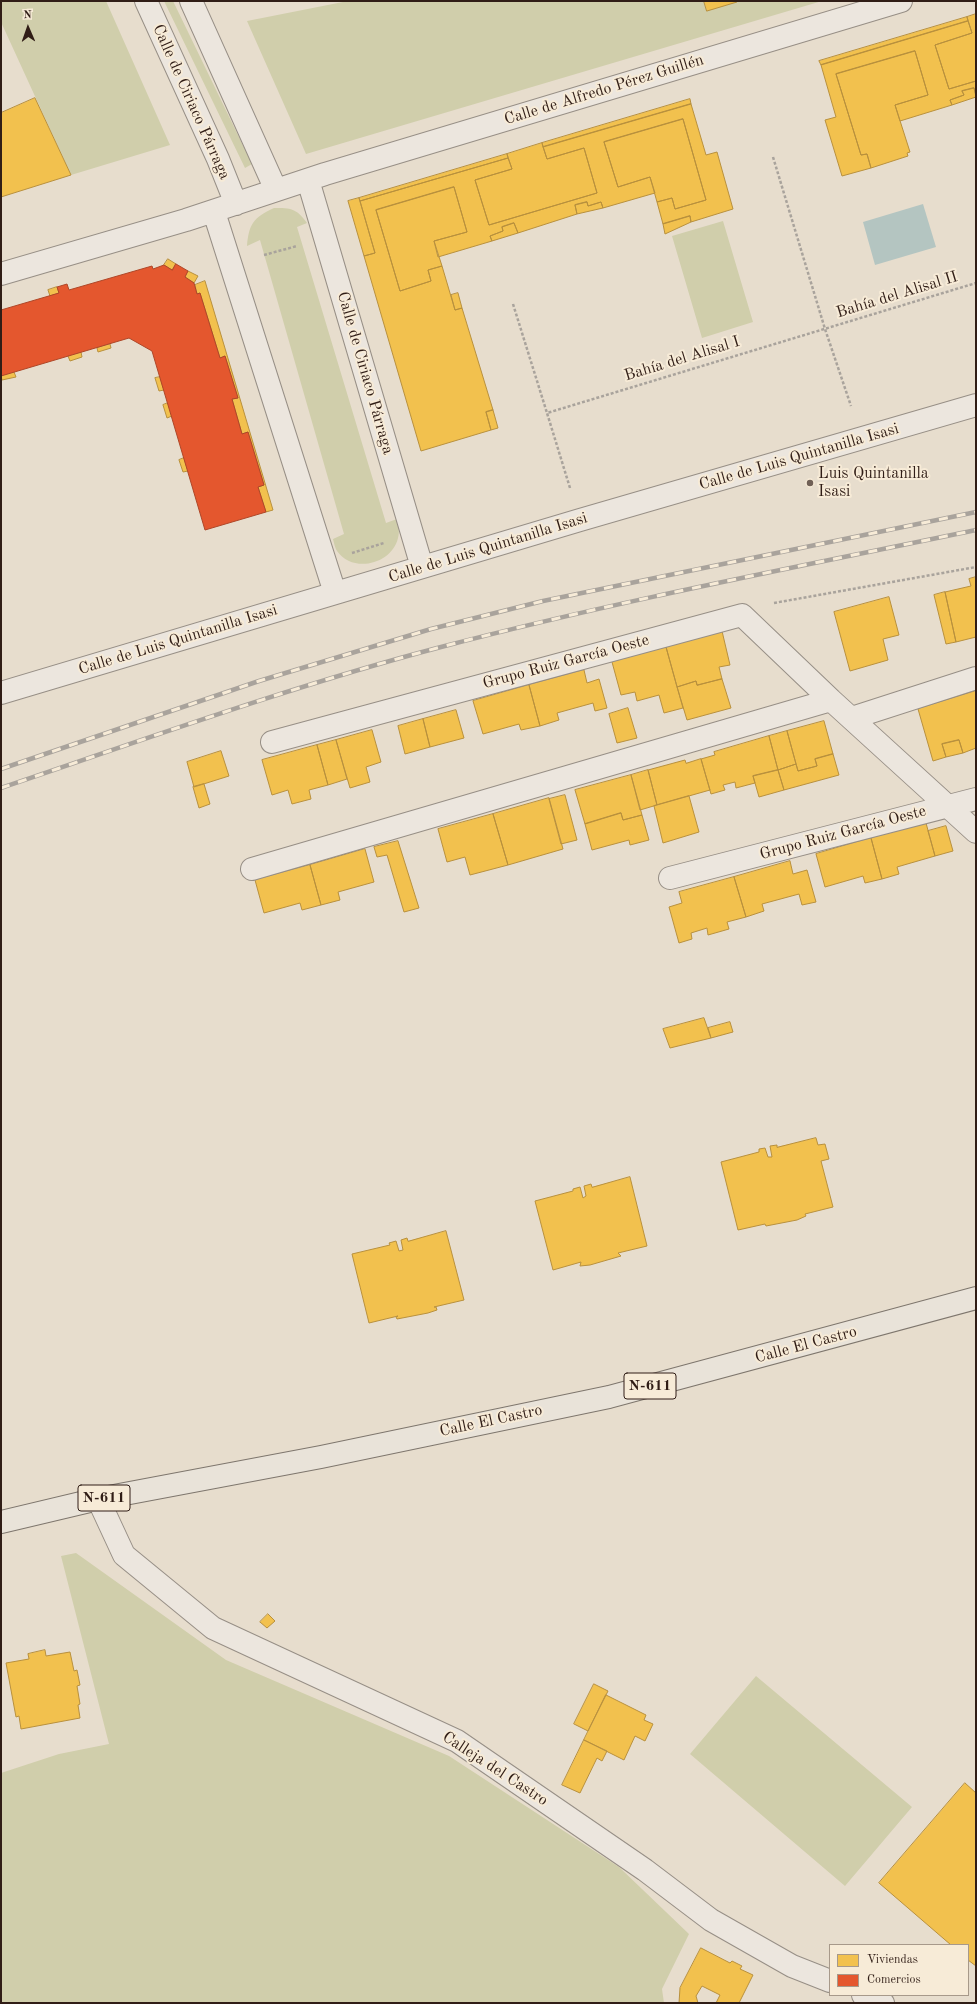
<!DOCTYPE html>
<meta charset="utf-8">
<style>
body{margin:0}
#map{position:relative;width:977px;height:2004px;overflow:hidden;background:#e7ddcd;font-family:"Old Standard TT",serif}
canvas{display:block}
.frame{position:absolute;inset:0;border:2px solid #301d16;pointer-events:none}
.legend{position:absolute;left:829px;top:1944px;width:140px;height:52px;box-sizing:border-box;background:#f7ebd7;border:1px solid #a7998a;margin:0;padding:5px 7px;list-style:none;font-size:12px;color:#301d16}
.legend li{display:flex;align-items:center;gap:8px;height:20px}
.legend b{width:20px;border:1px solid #a7998a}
.north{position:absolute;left:8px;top:8px;width:40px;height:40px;-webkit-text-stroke:3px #f7ebd7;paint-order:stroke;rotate:358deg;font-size:11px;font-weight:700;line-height:16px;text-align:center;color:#301d16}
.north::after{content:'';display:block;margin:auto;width:14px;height:18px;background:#301d16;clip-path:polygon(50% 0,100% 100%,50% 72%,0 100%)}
</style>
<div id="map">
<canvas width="977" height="2004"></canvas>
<div class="frame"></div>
<ul class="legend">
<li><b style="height:11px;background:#f2c14e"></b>Viviendas</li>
<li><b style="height:11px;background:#e4572e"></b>Comercios</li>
</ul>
<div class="north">N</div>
</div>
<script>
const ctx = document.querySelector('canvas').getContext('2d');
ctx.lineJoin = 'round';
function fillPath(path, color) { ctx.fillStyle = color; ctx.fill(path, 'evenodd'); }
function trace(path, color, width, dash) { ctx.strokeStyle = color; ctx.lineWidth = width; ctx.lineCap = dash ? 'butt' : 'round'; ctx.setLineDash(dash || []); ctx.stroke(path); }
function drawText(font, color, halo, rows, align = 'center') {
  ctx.font = font + ' "Old Standard TT",serif'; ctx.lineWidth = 4; ctx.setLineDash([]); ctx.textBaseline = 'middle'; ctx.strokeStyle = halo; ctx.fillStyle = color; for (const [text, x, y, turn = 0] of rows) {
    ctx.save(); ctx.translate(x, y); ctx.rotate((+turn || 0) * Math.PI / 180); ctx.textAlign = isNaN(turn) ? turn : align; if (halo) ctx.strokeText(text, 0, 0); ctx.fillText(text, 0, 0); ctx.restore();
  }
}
fillPath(new Path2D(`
 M1 1H106L170 145 71 175 1 22Z
 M164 1H173L252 164 245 168Z
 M348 1H822L306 154 247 21Z
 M274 208C291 208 296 208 307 223L297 227 386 523 397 519C398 525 400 531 398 538 392 564 353 574 337 551 335 548 334 543 333 539L344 534 260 240 247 246C249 224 253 218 274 208Z
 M723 221 753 322 702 338 672 236Z
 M76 1553 226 1660 449 1756 619 1867 689 1934 662 1989 664 2003H1V1773L59 1754 109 1744 61 1556Z
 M756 1676 912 1807 845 1886 690 1754Z`), '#d0ceab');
fillPath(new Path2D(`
 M923 204 936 247 875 265 863 222Z`), '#b4c5c1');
const homes = new Path2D(`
 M704 1H737V2L707 11Z
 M976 14V81L949 89 935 45 972 33 967 17Z
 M967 17 968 21 821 65 819 61Z
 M968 21 972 33 935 45 949 89 976 81V95L974 88 962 91 964 95 950 100 952 105 900 121 895 105 928 95 915 51 836 74 861 155 867 154 871 168 842 176 825 120 836 117 821 65Z
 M915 51 928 95 895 105 910 152 907 153 908 156 871 168 867 154 861 155 836 74Z
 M974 88 976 97 952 105 950 100 964 95 962 91Z
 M35 98 71 175 1 197V113Z
 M690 99 691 104 543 147 542 143Z
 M691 104 706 155 717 152 733 209 691 222 690 216 663 224 657 202 672 198 675 209 706 200 683 119 604 142 618 187 650 177 655 193 603 208 601 202 588 206 587 202 575 205 577 214 518 233 514 223 502 227 503 231 490 236 492 241 438 257 434 241 467 232 454 187 376 210 400 291 431 281 428 270 442 266 455 310 462 308 493 410 486 412 491 430 421 451 364 256 375 253 360 201 508 158 512 169 475 180 489 225 597 193 584 148 547 159 543 147Z
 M683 119 706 200 675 209 672 198 657 202 650 177 618 187 604 142Z
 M542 143 547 159 584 148 597 193 489 225 475 180 512 169 507 154Z
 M507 154 508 158 360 201 359 198Z
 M454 187 467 232 434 241 442 266 428 270 431 281 400 291 376 210Z
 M359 198 375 253 364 256 348 201Z
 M587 202 588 206 601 202 603 208 577 214 575 205Z
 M690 216 691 222 665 234 663 224Z
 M514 223 518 233 492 241 490 236 503 231 502 227Z
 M168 259 176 264 172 270 164 265Z
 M188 271 198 276 194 283 185 277Z
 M205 281 273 510 266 512 258 487 264 485 248 432 242 434 232 399 238 398 225 356 220 358 200 293 197 294 195 285Z
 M57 287 59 293 50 296 48 290Z
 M458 293 462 308 455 310 451 295Z
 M110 344 111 348 98 352 97 348Z
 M81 352 82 357 70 361 68 356Z
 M14 372 16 377 2 380 1 376Z
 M160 377 164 390 159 391 155 378Z
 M168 403 172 416 167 418 163 405Z
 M493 410 498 428 491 430 486 412Z
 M184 458 188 471 183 472 179 460Z
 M976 577V637L956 642 945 592 971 586 969 579Z
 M945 592 956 642 946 644 934 595Z
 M889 597 899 635 883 639 888 660 850 671 834 612Z
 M722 631 730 665 719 667 722 679 697 685 696 681 677 687 666 647Z
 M666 647 683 708 664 713 659 695 637 701 635 692 621 695 612 662Z
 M584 670 587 683 599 679 607 708 595 711 593 703 557 713 559 720 540 726 529 685Z
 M722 679 731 708 687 720 677 687 696 681 697 685Z
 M529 685 540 726 521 730 519 724 483 734 473 701Z
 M976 691V748L963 753 959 740 942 744 946 757 933 761 918 709Z
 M628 708 637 738 617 743 609 714Z
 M456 710 464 738 430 747 423 719Z
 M423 719 430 747 405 754 398 726Z
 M824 721 833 754 815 759 817 766 798 771 787 731Z
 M372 730 381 762 366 767 370 782 350 788 336 740Z
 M787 731 796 764 778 770 769 736Z
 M769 736 778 770 753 776 755 783 736 788 735 782 723 785 725 790 711 794 701 759 715 755 714 752Z
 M336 740 347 779 328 785 317 745Z
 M959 740 963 753 946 757 942 744Z
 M317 745 328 785 309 790 311 799 292 804 288 790 272 795 262 760Z
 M221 751 229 776 194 787 187 762Z
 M833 754 839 775 784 790 778 770 796 764 798 771 817 766 815 759Z
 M701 759 710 790 657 805 648 770 685 760 686 763Z
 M648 770 657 805 640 810 631 775Z
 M778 770 784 790 759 797 753 776Z
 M631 775 642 815 623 820 621 813 585 824 575 790Z
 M204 784 210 804 199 808 193 787Z
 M565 795 577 840 561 844 549 799Z
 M689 796 699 832 663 843 654 806Z
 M549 798 563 849 508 865 493 814Z
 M621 813 623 820 642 815 649 840 630 845 629 840 592 850 585 824Z
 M493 814 508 865 470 875 465 857 447 862 438 829Z
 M926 823 935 856 897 867 899 874 882 879 871 838Z
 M946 826 953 851 935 856 928 831Z
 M871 838 882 879 865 883 863 876 825 887 816 854Z
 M398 841 419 908 404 912 387 855 377 857 374 847Z
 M365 849 374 882 338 892 340 900 321 905 310 865Z
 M790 861 793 874 807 870 816 902 802 905 799 894 762 904 764 911 746 917 734 877Z
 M310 865 321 905 302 910 300 903 264 913 255 880Z
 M734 877 746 917 727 922 729 929 708 935 707 928 691 933 692 939 679 943 669 907 682 903 679 892Z
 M704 1018 711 1038 670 1048 663 1029Z
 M730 1022 733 1032 711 1038 708 1028Z
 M816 1138 818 1145 825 1144 829 1159 821 1161 833 1207 805 1214 806 1216 797 1220 766 1226 765 1224 738 1230 721 1162 759 1152V1149L765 1148 768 1157H772L770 1146 777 1145V1147Z
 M630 1177 647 1246 618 1253 621 1256 590 1265 580 1266 581 1262 553 1270 535 1201 573 1191V1189L580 1187 583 1198 586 1196 584 1186 591 1184 592 1187Z
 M446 1231 464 1300 434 1307H436L437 1310 428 1313 397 1319 396 1317 398 1316 369 1323 352 1254 390 1245 389 1243 396 1241 399 1251 403 1250 401 1240 407 1238 408 1241Z
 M268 1614 275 1621 267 1628 260 1622Z
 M45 1650 46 1656 70 1652 74 1671 77 1670 80 1685 77 1686 80 1704 78 1705 80 1718 21 1729 19 1716 16 1717 6 1663 29 1659 28 1654Z
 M594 1684 608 1691 588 1731 574 1724Z
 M606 1695 646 1715 644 1720 653 1724 645 1741 635 1736 624 1760 584 1740Z
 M584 1740 607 1751 602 1761 597 1758 580 1793 562 1785Z
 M965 1783 976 1793V1966L968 1960V1945H951L879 1883Z
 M701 1948 730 1963 732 1961 742 1966 740 1969 753 1975 739 2003H716L720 1995 702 1986 696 1996 698 2003H679L680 1988Z`);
fillPath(homes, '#f2c14e');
trace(homes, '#b8903d', 1);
const shops = new Path2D(`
 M176 264 188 271 185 277 194 283 197 294 200 293 220 358 225 356 238 398 232 399 242 434 248 432 264 485 258 487 266 512 205 530 152 351 129 338 1 376V310L59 293 57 287 67 284 69 290 152 266 153 269 164 265 172 270Z`);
fillPath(shops, '#e4572e');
trace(shops, '#ae4627', 1);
const street = new Path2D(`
 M146 1 218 159 236 204
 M191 1 276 190
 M308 180 422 567
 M214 212 335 593
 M1 274 186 220 325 174 901 1
 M1 693 580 520 976 405
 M852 718 976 678
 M272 742 742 615 831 700 976 832
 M252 869 831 700
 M670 878 976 799
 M98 1499 124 1555 213 1628 457 1741 645 1870 711 1920 792 1966 830 1981
 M863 1995 883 2003`);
const highway = new Path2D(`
 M1 1522 98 1499 321 1457 609 1397 976 1298`);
trace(street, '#978f86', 24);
trace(highway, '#7e766d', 24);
trace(new Path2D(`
 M773 157 825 329 851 406
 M264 255 297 246
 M513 304 547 413
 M570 488 547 413 976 283
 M352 553 384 543
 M774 603 976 567`), '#a9a39c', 2.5, [3, 2]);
trace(street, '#ece6de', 22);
trace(highway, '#e9e3d9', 22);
const rail = new Path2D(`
 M1 769 259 681 431 629 543 601 976 512
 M1 788C146 739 292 686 441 647 617 601 797 567 976 530`);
trace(rail, '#a9a39c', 4.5);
trace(rail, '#f7ebd7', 3, [9]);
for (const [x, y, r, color] of [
 [810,483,4,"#706056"]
]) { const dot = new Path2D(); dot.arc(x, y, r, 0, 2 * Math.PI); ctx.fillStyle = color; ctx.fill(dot); trace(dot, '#f7ebd7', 1.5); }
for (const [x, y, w] of [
 [650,1386,52],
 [104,1498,52]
]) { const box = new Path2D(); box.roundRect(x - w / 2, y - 13, w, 26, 3); ctx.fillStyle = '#f7ebd7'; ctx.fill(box); trace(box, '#301d16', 1); }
drawText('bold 15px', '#301d16', null, [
 ["N-611",650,1386],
 ["N-611",104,1498]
]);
drawText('16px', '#301d16', '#f7ebd7', [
 ["Calle de Alfredo Pérez Guillén",604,90,-17],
 ["Calle de Ciriaco Párraga",191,102,66],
 ["Bahía del Alisal II",897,295,-17],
 ["Bahía del Alisal I",682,359,-17],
 ["Calle de Ciriaco Párraga",365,373,74],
 ["Calle de Luis Quintanilla Isasi",799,457,-16],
 ["Calle de Luis Quintanilla Isasi",488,548,-17],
 ["Calle de Luis Quintanilla Isasi",178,640,-17],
 ["Grupo Ruiz García Oeste",566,662,-15],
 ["Grupo Ruiz García Oeste",843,833,-15],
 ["Calle El Castro",806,1345,-15],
 ["Calle El Castro",491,1421,-12],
 ["Calleja del Castro",495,1769,33]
]);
drawText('16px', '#301d16', '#f7ebd7', [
 ["Luis Quintanilla",818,474],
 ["Isasi",818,492]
], 'left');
</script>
